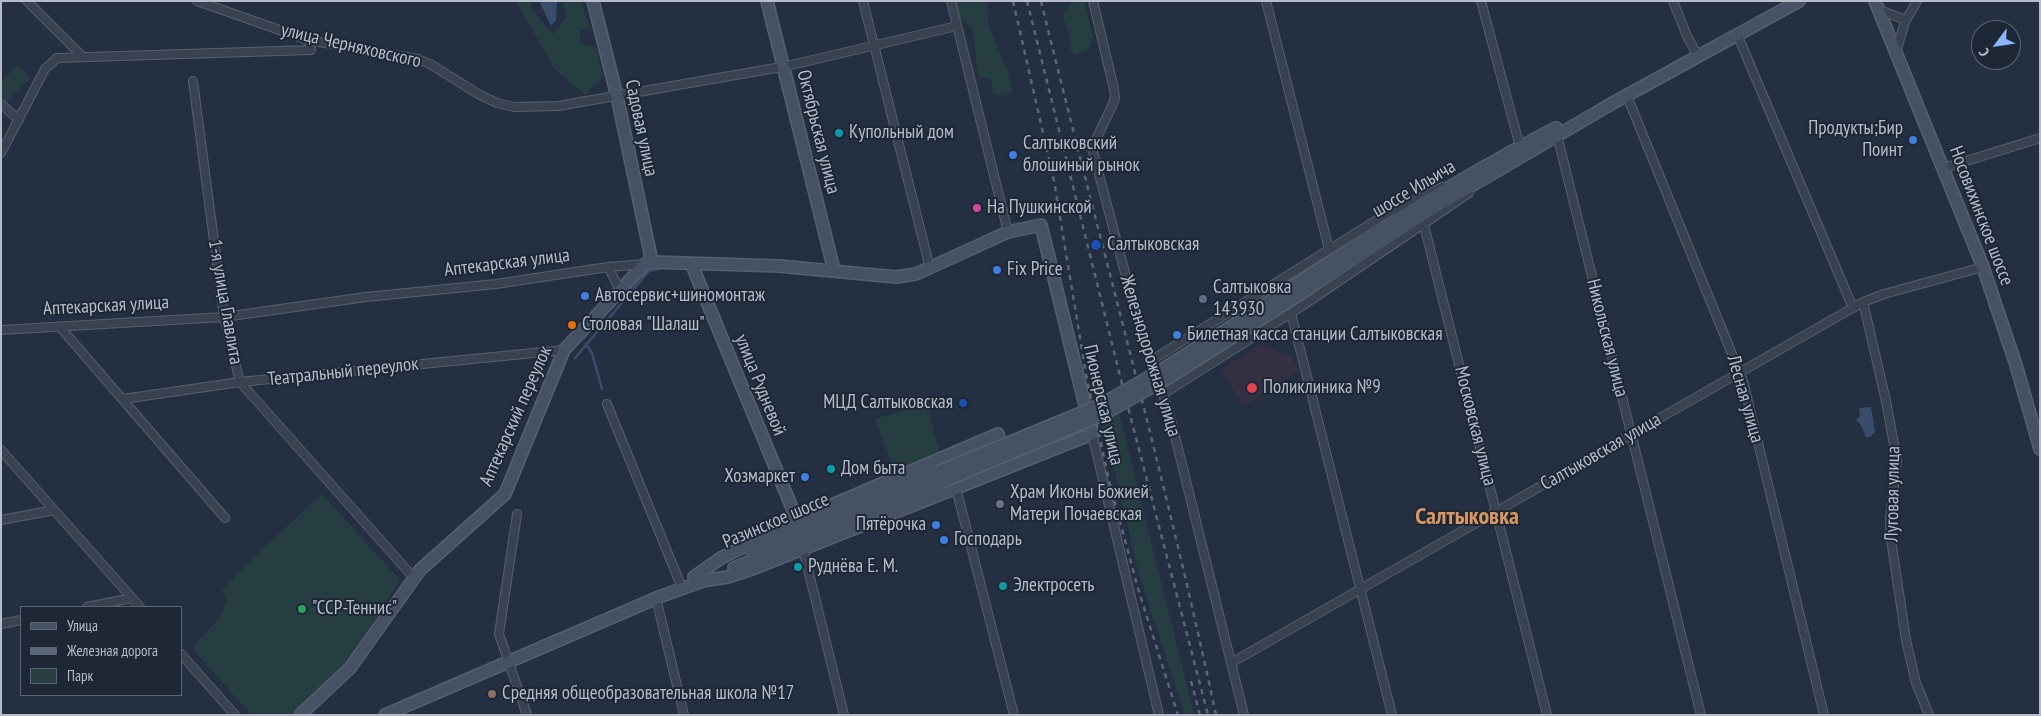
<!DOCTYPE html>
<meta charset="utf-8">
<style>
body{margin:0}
#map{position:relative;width:2041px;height:716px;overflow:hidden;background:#243041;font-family:"PT Sans Narrow",sans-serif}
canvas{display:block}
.frame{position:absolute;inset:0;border:2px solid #b5bdcb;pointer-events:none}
.legend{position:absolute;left:20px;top:606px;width:162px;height:90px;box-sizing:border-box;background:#1d2735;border:1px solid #5a6371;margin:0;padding:6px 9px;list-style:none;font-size:15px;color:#b5bdcb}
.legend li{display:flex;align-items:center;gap:10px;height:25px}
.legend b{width:25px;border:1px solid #5a6371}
.north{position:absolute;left:1971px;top:20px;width:50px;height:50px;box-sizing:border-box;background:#1d2735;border:1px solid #5a6371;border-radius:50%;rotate:239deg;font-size:14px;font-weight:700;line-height:20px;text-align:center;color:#b5bdcb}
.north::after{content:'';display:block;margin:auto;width:18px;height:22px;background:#8ab4fb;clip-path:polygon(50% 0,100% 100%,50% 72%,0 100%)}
</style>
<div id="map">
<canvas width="2041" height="716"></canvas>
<div class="frame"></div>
<ul class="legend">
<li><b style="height:6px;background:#465163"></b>Улица</li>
<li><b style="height:6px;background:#5b6677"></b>Железная дорога</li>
<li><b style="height:14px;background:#263e42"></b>Парк</li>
</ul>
<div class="north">С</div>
</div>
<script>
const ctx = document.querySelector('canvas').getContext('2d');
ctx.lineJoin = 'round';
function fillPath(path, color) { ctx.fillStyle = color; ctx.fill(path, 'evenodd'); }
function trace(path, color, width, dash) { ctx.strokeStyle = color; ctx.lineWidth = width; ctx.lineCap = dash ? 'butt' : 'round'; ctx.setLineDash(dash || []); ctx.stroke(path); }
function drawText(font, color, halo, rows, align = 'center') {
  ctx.font = font + ' "PT Sans Narrow",sans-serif'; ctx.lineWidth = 4; ctx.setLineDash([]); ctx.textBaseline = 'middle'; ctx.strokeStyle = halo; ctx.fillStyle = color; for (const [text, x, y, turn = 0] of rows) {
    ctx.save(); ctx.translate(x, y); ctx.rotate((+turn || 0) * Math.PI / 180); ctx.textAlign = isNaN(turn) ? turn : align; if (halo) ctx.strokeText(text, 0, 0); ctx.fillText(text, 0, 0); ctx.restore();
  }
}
fillPath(new Path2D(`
 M1261 344 1291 357 1300 370 1244 406 1221 370Z`), '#333141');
fillPath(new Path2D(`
 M516 1H531V8L553 34 567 17 562 1H581L590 29 580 30V45L596 46 603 77 589 90 586 96 554 68Z
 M955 1H987L989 27 1008 72 1012 90 1011 93 1004 96 993 94 991 80 988 78H981L978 75 973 32 970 26C960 23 957 11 955 1Z
 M1073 1H1084L1093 36 1090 47 1077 55 1071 52 1069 34 1063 17V14Z
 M18 65 31 78 7 102 1 96V82Z
 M929 402 931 409 929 413 940 455 896 474 875 419Z
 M1119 412 1194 715H1185L1139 574 1111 457 1101 424Z
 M322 494 400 580 346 666 290 715H251L192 648 220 618 227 600 222 590 254 557Z`), '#263e42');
fillPath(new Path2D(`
 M539 1H557L556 20 551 26Z
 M1871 407 1875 432 1870 437H1866L1861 425 1856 420 1860 416 1859 408Z`), '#394d6a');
trace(new Path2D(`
 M586 344 592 353 602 389
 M575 358 649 271 659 269`), '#394d6a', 2.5);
const street = new Path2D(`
 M27 1 83 57
 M197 1 308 40 418 59 430 64 480 95 497 103 514 107 558 106 787 66 957 26
 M863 1 930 268
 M951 1 1008 232
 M1093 1 1114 89 1115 98 1112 106 1092 148 1137 318 1163 394 1172 424 1244 715
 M1266 1 1329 249
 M1481 1 1520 147
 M1673 1 1687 36 1698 56
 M1879 10 1906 20
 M1737 34 1853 308
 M1896 52 1905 22 1917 1
 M193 81 224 317 240 382 414 578
 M1627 96 1743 381 1824 715
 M1 104 19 120
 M1557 135 1701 715
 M1 153 45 69 57 58 311 50 308 40
 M1944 168 2040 138
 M1424 225 1547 715
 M608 267 620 290
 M1863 302 1886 401 1897 461 1890 518 1891 539 1906 640 1916 683 1929 715
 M1291 313 1392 715
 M60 327 225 518
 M1 330 224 317 366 297 496 284 608 267 645 264
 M1152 360 1388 213 1442 187
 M1163 394 1302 306 1469 193
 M123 399 240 382 564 350
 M607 404 680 583
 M1092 434 1159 715
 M1 450 140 607
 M955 484 1014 715
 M517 514 499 634 527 715
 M1 520 54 510
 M803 549 844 715
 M656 598 684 715
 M87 607 132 598
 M1 624 21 620
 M181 654 235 715
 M1231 663 1863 302 1884 294 1983 267`);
const secondary = new Path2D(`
 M593 1 617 96 652 262
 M767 1 834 270
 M1875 1 1983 267 2016 365 2040 449
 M691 263 797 520
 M1243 319C1345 252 1447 184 1556 128
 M1248 327 1432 209 1611 104 1799 1
 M751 550 938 472
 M734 568 942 482
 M300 715 350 668 420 570 505 494 564 350 645 264 652 262 779 266 896 277 916 274 1008 232 1041 225 1092 434 755 568 728 577 695 582 694 577 721 558 797 520 998 434 1006 468
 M385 715 659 597 703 581`);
trace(street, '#56606e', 10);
trace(secondary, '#56606e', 14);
trace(street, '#394250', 8);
trace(secondary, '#465163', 11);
trace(new Path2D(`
 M1013 1 1054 181 1087 380 1110 485 1139 592 1178 715
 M1027 1 1122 384 1208 715
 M1041 1C1099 239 1165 475 1216 715
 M1191 681 1200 715`), '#5b6677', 2.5, [5, 5]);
const secondaryBridge = new Path2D(`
 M938 472 1100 405 1163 369 1243 319
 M942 482 1104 414 1168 378 1248 327`);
trace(secondaryBridge, '#56606e', 14, []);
trace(secondaryBridge, '#465163', 11);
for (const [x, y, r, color] of [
 [839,133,5,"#0f9aa8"],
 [1913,140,5,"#3f7fe0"],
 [1013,155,5,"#3f7fe0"],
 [977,208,5,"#d1479c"],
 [1096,245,6,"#1a4fb4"],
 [997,270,5,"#3f7fe0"],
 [585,296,5,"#3f7fe0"],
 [1203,299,5,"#5c6f8a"],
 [572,325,5,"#e8710a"],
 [1177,335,5,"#3f7fe0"],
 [1252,388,6,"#e0444e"],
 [963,403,5,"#1a4fb4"],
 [831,469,5,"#0f9aa8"],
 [805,477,5,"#3f7fe0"],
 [1000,504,5,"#6b7280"],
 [936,525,5,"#3f7fe0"],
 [944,540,5,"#3f7fe0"],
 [798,567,5,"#0f9aa8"],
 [1003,586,5,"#0f9aa8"],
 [302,609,5,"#2e9e5b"],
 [492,694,5,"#8d6e63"]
]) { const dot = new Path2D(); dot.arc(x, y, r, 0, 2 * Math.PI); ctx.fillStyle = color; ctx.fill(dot); trace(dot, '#1d2735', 2); }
drawText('19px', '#b5bdcb', '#1d2735', [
 ["улица Черняховского",351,46,13],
 ["Садовая улица",641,128,78],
 ["Октябрьская улица",818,132,76],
 ["шоссе Ильича",1414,189,-31],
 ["Носовихинское шоссе",1981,216,69],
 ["Аптекарская улица",507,263,-7],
 ["1-я улица Главлита",225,302,80],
 ["Аптекарская улица",106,306,-3],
 ["Никольская улица",1607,338,76],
 ["Железнодорожная улица",1150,356,73],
 ["Театральный переулок",343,372,-6],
 ["улица Рудневой",760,385,68],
 ["Лесная улица",1745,399,74],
 ["Пионерская улица",1103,405,77],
 ["Аптекарский переулок",516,416,-66],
 ["Московская улица",1475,426,76],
 ["Салтыковская улица",1601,452,-30],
 ["Луговая улица",1893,494,-89],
 ["Разинское шоссе",776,521,-23]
]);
drawText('19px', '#b5bdcb', '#1d2735', [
 ["Продукты;Бир",1903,129,"right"],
 ["Поинт",1903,151,"right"],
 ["Купольный дом",849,133],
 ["Салтыковский",1023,144],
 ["блошиный рынок",1023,166],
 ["На Пушкинской",987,208],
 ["Салтыковская",1107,245],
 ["Fix Price",1007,270],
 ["Салтыковка",1213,288],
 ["143930",1213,310],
 ["Автосервис+шиномонтаж",595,296],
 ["Столовая \"Шалаш\"",582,325],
 ["Билетная касса станции Салтыковская",1187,335],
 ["Поликлиника №9",1263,388],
 ["МЦД Салтыковская",953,403,"right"],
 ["Дом быта",841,469],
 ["Хозмаркет",795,477,"right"],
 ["Храм Иконы Божией",1010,493],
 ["Матери Почаевская",1010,515],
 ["Пятёрочка",926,525,"right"],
 ["Господарь",954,540],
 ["Руднёва Е. М.",808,567],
 ["Электросеть",1013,586],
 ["\"ССР-Теннис\"",312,609],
 ["Средняя общеобразовательная школа №17",502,694]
], 'left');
drawText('bold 24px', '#d99762', '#1d2735', [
 ["Салтыковка",1467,517]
]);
</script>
